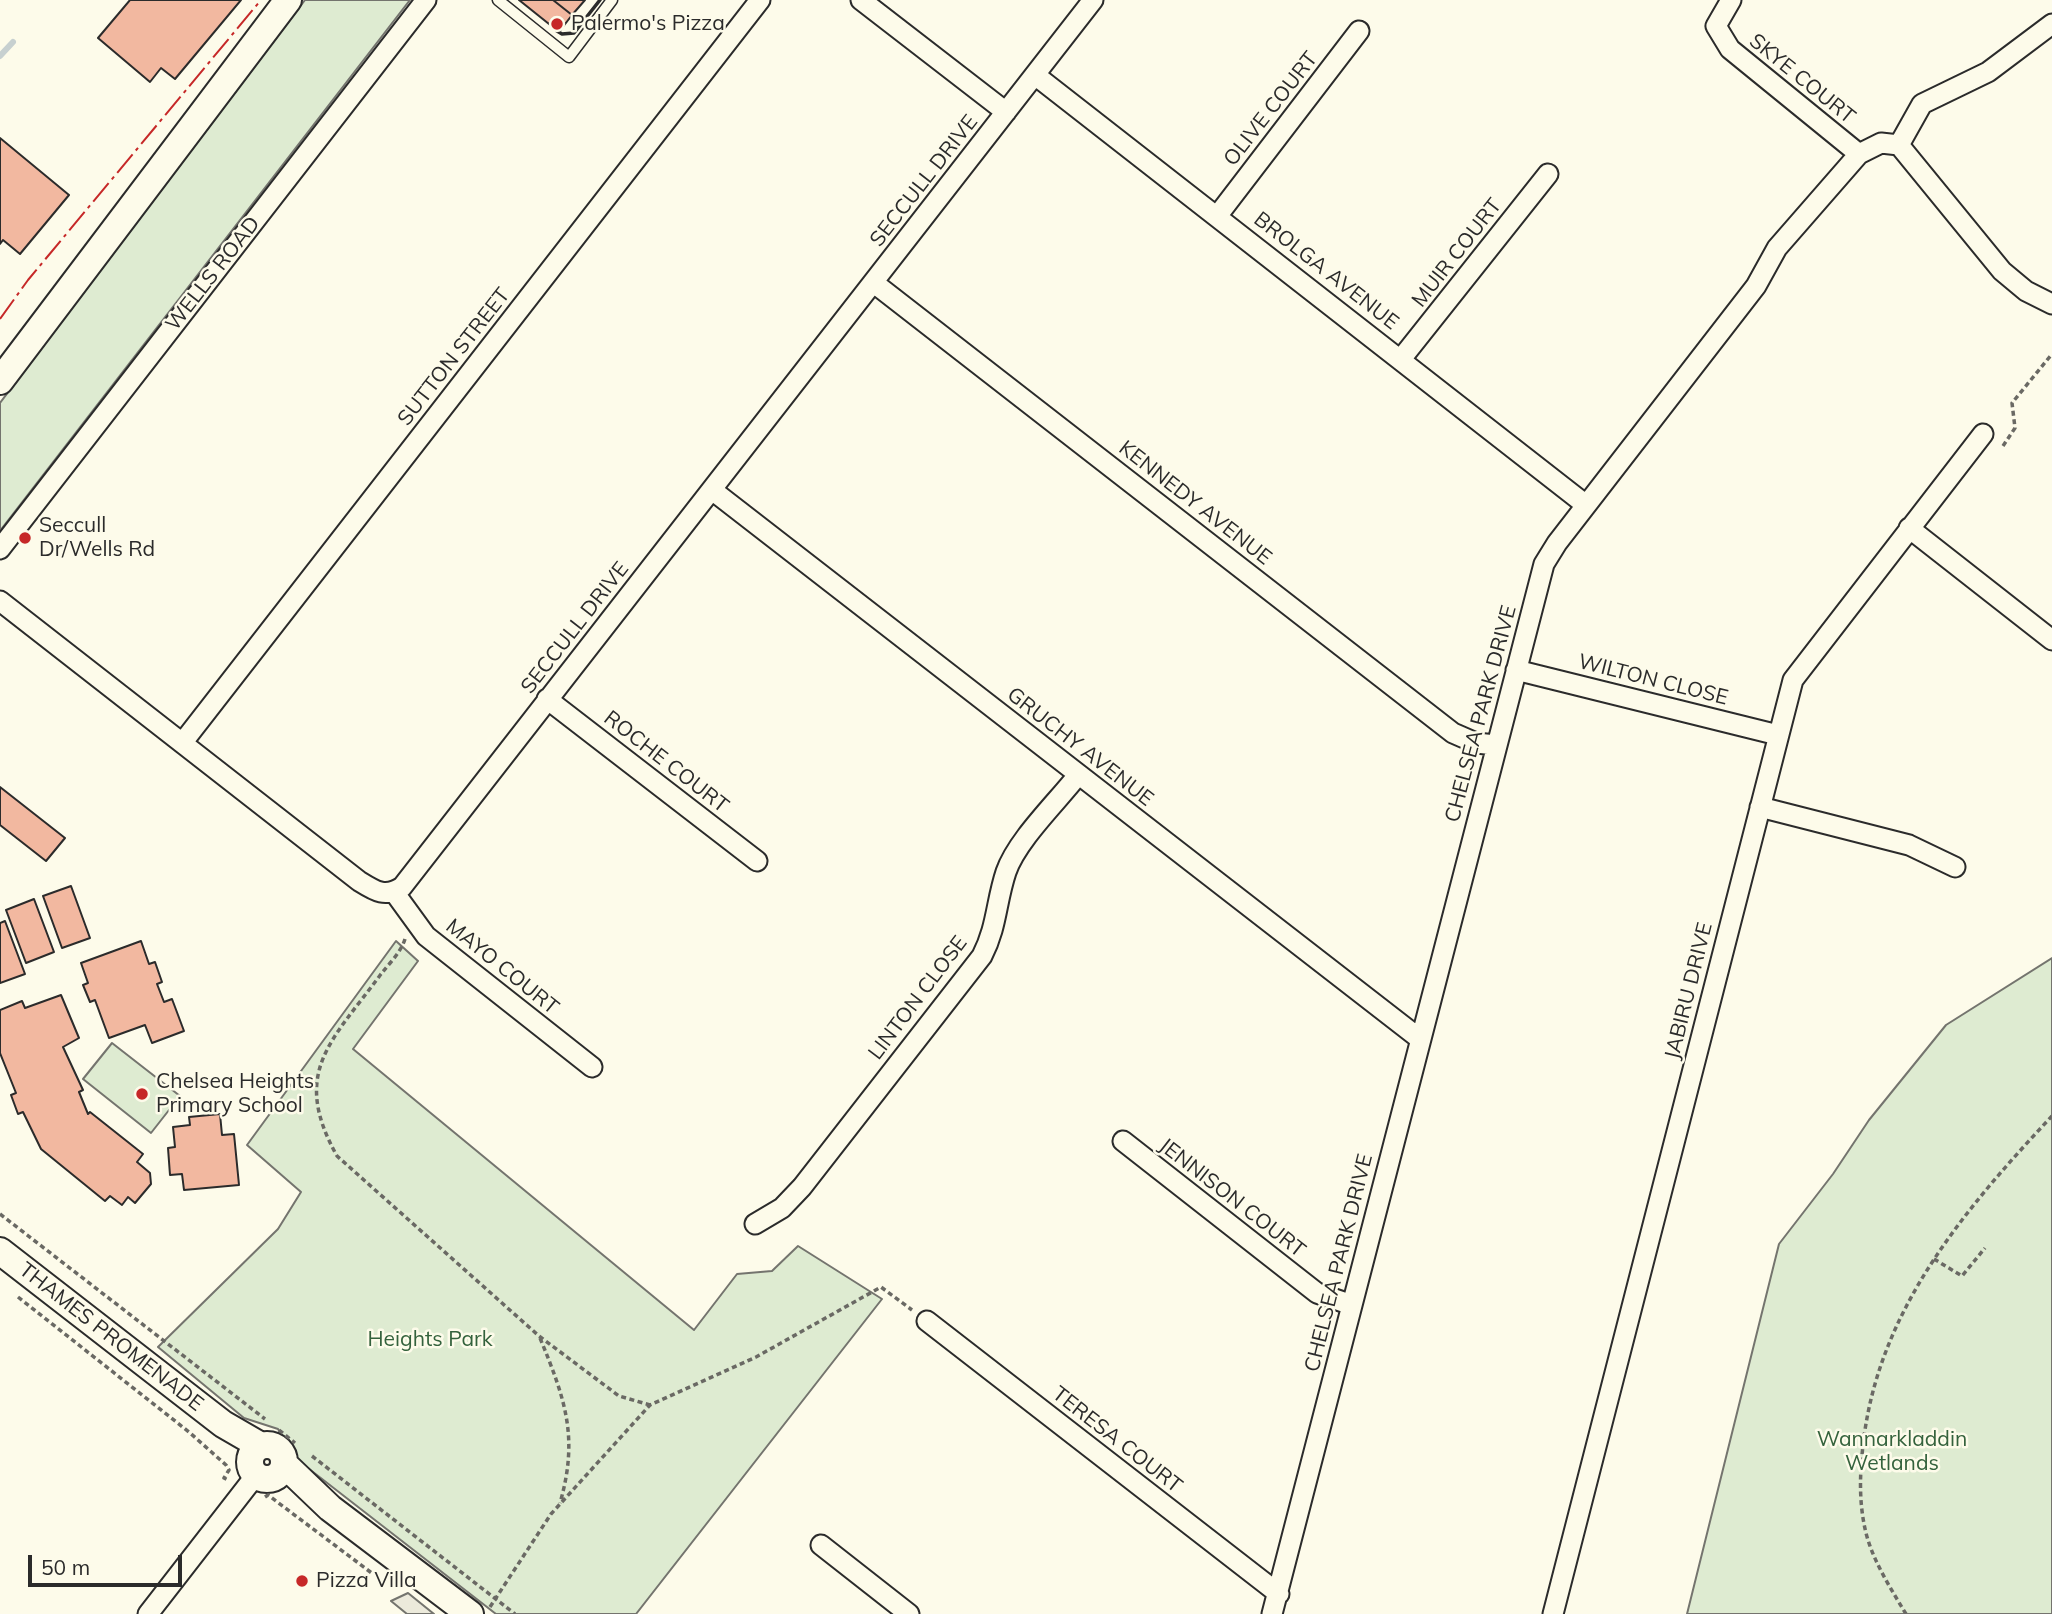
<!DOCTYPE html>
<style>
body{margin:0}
#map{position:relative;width:2052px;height:1614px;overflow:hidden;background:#fdfbea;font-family:Mulish,sans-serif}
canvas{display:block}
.scale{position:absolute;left:28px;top:1555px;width:154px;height:32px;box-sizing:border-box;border:4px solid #2b2b2b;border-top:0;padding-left:9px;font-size:21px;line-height:24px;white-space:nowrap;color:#2b2b2b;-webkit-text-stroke:5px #fdfbea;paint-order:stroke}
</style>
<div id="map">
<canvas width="2052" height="1614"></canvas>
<div class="scale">50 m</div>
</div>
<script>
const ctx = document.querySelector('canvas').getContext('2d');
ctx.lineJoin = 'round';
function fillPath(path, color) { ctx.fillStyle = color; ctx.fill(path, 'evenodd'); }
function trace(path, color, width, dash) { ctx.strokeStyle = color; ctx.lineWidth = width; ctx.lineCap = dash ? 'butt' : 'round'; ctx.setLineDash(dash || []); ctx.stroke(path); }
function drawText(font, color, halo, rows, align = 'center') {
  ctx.font = font + ' Mulish,sans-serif'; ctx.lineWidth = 5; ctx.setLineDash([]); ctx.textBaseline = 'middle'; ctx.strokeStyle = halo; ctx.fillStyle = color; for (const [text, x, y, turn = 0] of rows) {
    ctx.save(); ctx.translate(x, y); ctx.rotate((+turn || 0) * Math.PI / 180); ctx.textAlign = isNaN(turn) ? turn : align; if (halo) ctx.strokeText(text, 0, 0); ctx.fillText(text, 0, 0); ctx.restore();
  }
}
const green = new Path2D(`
 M305 0H410L0 531V403Z
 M396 941 418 961 353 1049 694 1330 737 1274 772 1271 798 1246 882 1299 636 1614H496L295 1458 278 1429 244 1418 158 1347 278 1229 301 1192 247 1145Z
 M2052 958V1614H1687L1779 1244 1833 1174 1869 1120 1946 1025Z
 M112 1043 180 1096 151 1133 83 1079Z`);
fillPath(green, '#deebd1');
trace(green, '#74746e', 2);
const parking = new Path2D(`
 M408 1593 434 1614H407L391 1601Z`);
fillPath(parking, '#eceadb');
trace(parking, '#74746e', 2);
trace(new Path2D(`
 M0 56 13 42`), '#c7d0d0', 6);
const building = new Path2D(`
 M130 0H241L175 79 161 68 150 82 98 38Z
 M519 0H553L572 15 559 32Z
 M553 0H585L572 15Z
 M0 138 69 195 20 254 3 240 0 244Z
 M0 787 65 838 46 861 0 825Z
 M71 886 90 938 62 948 43 896Z
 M34 899 54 952 26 963 6 910Z
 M5 921 25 974 0 983V923Z
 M141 941 149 964 155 962 162 982 157 984 164 1002 172 999 184 1031 152 1043 145 1025 109 1038 95 1000 90 1002 83 985 88 983 81 963Z
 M61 995 79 1038 63 1047 83 1090 79 1092 88 1114 90 1112 143 1154 137 1162 150 1173 151 1184 135 1203 128 1197 122 1205 110 1196 105 1201 41 1149 23 1112 18 1114 11 1095 16 1093 0 1053V1010L22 1001 25 1008Z
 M220 1114 222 1135 234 1134 239 1185 184 1190 182 1174 170 1175 168 1148 175 1147 173 1127 190 1125 189 1117Z`);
fillPath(building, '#f2b8a0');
trace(building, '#2b2b2b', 2);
const service = new Path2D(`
 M498 0 569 57 612 0`);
const minor = new Path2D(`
 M861 0 1006 112
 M1731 0 1716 26 1730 49 1859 154
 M1035 75 1586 505
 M1899 145 2002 271 2026 291 2052 304
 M1218 215 1359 31
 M874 283 1453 733 1476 743 1496 745
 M1401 359 1548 174
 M712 490 1420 1039
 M1909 528 2052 640
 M0 549 426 0
 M0 601 359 881C375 891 385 898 402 887L1093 0
 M1516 670 1778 735
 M547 699 757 861
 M183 742 760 0
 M1760 807 1909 845 1955 867
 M394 892 426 936 592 1067
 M1123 1141 1317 1293 1352 1305
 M755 1224 782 1208 802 1187 982 956C997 927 996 902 1006 872 1017 840 1057 802 1078 775
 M927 1321 1279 1594
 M821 1545 909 1614
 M148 1614 256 1475
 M1272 1614 1544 564 1557 543 1756 286 1777 248 1859 154 1881 143 1899 145 1922 104 1988 72 2052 24
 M1553 1614 1793 680 1983 434`);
const secondary = new Path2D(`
 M0 381 288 0
 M0 1251 223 1424 261 1446
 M250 1462a17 17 0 1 1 34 0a17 17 0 1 1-34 0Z
 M284 1464 330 1508 470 1614`);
trace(service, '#2b2b2b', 13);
trace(minor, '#2b2b2b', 23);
trace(secondary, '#2b2b2b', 30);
trace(new Path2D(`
 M2003 446 2015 428 2012 403 2052 354
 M405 939C401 952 389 964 381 974 332 1041 290 1072 337 1156L539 1336 619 1396 650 1405
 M0 1214 265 1419
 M1934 1259 1962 1276 1985 1248
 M18 1297 189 1432 226 1465 229 1470 224 1478 228 1480
 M540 1338C565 1399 579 1437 560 1503
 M279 1430 295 1443
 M312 1456 515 1614
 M265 1497 268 1495 373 1574
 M490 1607 551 1514 650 1405 756 1357 881 1287 912 1310
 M1906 1614C1891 1589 1873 1561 1866 1533 1858 1500 1860 1469 1864 1437 1881 1307 1966 1208 2052 1116`), '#6a6964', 3.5, [5, 3.5]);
trace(service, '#fdfbea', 10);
trace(minor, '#fdfbea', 19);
trace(secondary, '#fdfbea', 26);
trace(new Path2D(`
 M557 31 562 34 574 33 600 0`), '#2b2b2b', 3.5);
trace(new Path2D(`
 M0 319 28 280 261 0`), '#c62828', 2, [24, 5, 3.5, 5]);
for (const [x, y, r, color] of [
 [557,24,7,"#c62828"],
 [25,538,7,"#c62828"],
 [142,1094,7,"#c62828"],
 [302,1581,7,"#c62828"]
]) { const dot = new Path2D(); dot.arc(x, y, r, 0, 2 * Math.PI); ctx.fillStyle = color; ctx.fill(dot); trace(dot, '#fdfbea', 2.5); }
drawText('21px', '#2b2b2b', '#fdfbea', [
 ["Palermo's Pizza",571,24],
 ["Seccull",39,526],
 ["Dr/Wells Rd",39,550],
 ["Chelsea Heights",156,1082],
 ["Primary School",156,1106],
 ["Pizza Villa",316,1581]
], 'left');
drawText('21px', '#2b2b2b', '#fdfbea', [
 ["SKYE COURT",1802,79,39],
 ["OLIVE COURT",1271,109,-52],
 ["SECCULL DRIVE",924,181,-52],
 ["MUIR COURT",1457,253,-52],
 ["BROLGA AVENUE",1326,271,38],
 ["WELLS ROAD",213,274,-52],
 ["SUTTON STREET",454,357,-52],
 ["KENNEDY AVENUE",1195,503,38],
 ["SECCULL DRIVE",575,628,-52],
 ["WILTON CLOSE",1653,680,14],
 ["CHELSEA PARK DRIVE",1481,714,-75],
 ["GRUCHY AVENUE",1080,747,38],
 ["ROCHE COURT",666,762,38],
 ["MAYO COURT",502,967,39],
 ["JABIRU DRIVE",1689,991,-76],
 ["LINTON CLOSE",918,998,-53],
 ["JENNISON COURT",1232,1198,38],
 ["CHELSEA PARK DRIVE",1339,1263,-76],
 ["THAMES PROMENADE",111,1337,38],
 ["TERESA COURT",1117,1440,38]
]);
drawText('21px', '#34623c', '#fdfbea', [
 ["Heights Park",430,1340],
 ["Wannarkladdin",1892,1440],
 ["Wetlands",1892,1464]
]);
</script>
